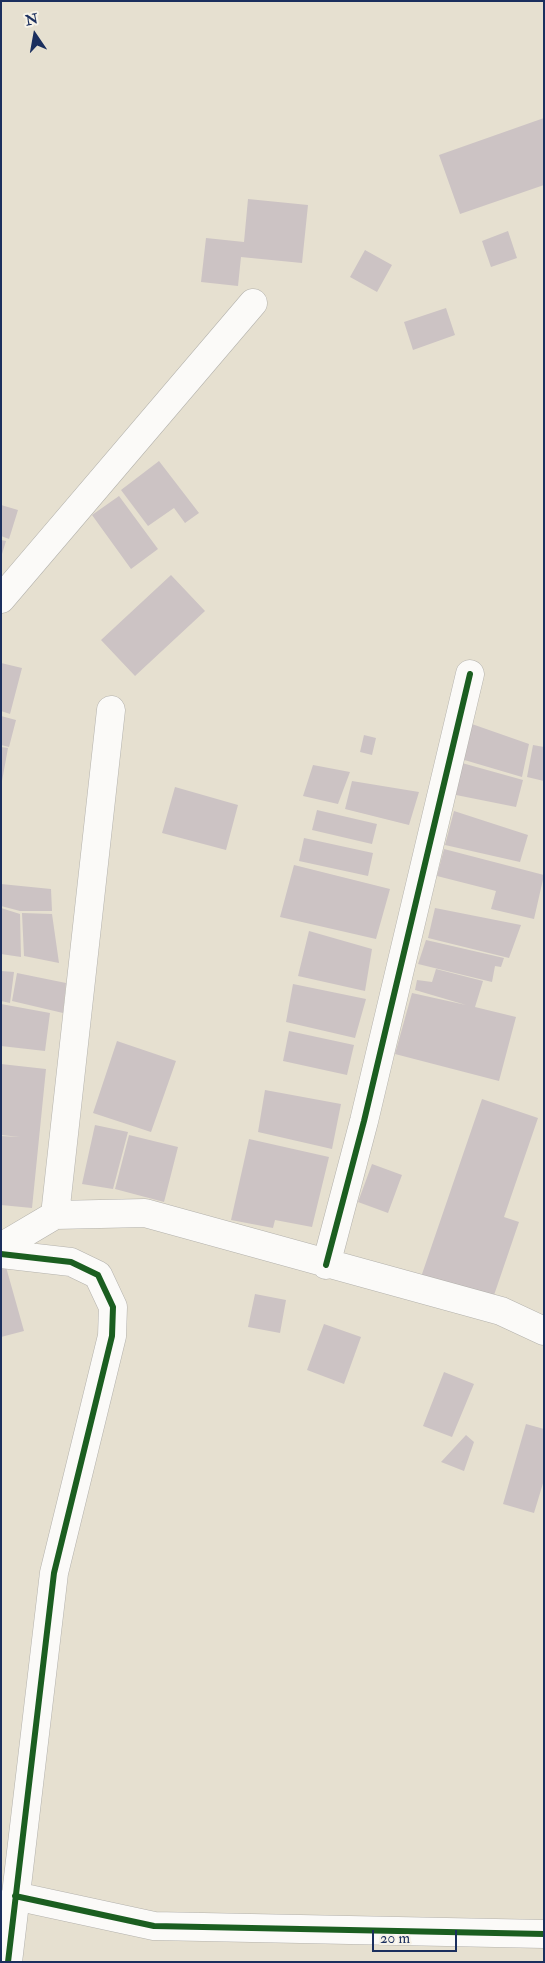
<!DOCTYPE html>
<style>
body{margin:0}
#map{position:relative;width:545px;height:1963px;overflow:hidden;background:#e6e0d0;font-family:"IM FELL Double Pica",serif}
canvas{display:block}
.frame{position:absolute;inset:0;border:2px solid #1b2f5e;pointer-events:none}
.north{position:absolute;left:10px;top:10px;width:50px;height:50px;-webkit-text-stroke:4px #f7f3e8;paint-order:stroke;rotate:348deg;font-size:14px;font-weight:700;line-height:20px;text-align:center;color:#1b2f5e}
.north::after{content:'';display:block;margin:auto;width:18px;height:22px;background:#1b2f5e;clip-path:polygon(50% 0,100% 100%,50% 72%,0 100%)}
.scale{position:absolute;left:372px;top:1930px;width:85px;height:22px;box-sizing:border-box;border:2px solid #1b2f5e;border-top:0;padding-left:6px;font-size:15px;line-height:18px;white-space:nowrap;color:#1b2f5e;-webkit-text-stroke:4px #f7f3e8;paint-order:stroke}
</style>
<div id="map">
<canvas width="545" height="1963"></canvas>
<div class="frame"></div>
<div class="north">N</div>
<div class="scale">20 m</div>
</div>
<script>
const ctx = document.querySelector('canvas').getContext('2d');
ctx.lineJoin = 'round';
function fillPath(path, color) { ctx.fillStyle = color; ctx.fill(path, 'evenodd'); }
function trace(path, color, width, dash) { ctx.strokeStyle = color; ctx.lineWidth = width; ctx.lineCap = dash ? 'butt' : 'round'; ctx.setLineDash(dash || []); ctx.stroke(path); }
fillPath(new Path2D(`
 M544 118V185L460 214 439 155Z
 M248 199 308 205 302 263 241 257 238 286 201 282 206 238 244 242Z
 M508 231 517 258 491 267 482 241Z
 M365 250 392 265 377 292 350 277Z
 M446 308 455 335 413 350 404 322Z
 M159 461 199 513 185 523 174 508 148 526 121 490Z
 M119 496 158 549 131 569 92 515Z
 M1 505 18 510 9 539 1 536Z
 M1 540 6 541 2 554H1Z
 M171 575 205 611 135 676 101 640Z
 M1 663 22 668 10 714 1 711Z
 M1 716 16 720 9 747 1 745Z
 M469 723 529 744 522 777 461 759Z
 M364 735 376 738 372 755 360 752Z
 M533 745 544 747V781L527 777Z
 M1 747 8 748 2 781H1Z
 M462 763 523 780 516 807 456 795Z
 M313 765 350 772 338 804 303 796Z
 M352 781 419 792 409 825 345 809Z
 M175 787 238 805 226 850 162 833Z
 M317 810 377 824 372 844 312 830Z
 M454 811 528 835 520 862 445 845Z
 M304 838 373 853 368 876 299 861Z
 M444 849 544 875 534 919 491 909 496 891 437 876Z
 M294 865 390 889 376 939 280 917Z
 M1 884 51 889 52 911H20L1 906Z
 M1 908 20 914 21 957 1 954Z
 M435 908 521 925 509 958 428 938Z
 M22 913 52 914 59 963 24 956Z
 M309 931 372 949 365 991 298 976Z
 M426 940 504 958 501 967 495 966 492 982 418 964Z
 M436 969 483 981 475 1007 516 1017 499 1081 395 1054 412 993 466 1005 415 990 417 980 432 982Z
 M1 971 14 972 10 1003 1 1001Z
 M17 973 66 983 63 1013 12 1001Z
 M293 984 366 999 355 1038 286 1022Z
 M1 1004 50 1013 45 1051 1 1046Z
 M289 1031 354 1045 347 1075 283 1061Z
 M117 1041 176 1061 151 1132 93 1113Z
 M1 1064 46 1069 32 1208 1 1205V1136L20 1137 1 1135Z
 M265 1090 341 1104 332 1149 258 1132Z
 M482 1099 538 1118 504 1217 519 1222 492 1301 421 1277Z
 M95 1125 128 1132 113 1189 82 1184Z
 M129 1135 178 1147 164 1202 115 1189Z
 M249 1139 329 1157 312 1227 275 1220 273 1228 231 1220Z
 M372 1164 402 1175 388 1213 358 1202Z
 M1 1267H6L24 1331 1 1337Z
 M255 1294 286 1300 280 1333 248 1327Z
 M324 1324 361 1337 344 1384 307 1370Z
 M444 1372 474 1384 452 1437 423 1426Z
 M526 1424 544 1429V1480L534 1513 503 1504Z
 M466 1435 474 1442 464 1471 441 1462Z`), '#ccc3c4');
const minor = new Path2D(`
 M1 599 253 303
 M55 1215 111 710
 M1 1247 55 1215 145 1213 501 1311 544 1331
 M1 1254 71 1262 98 1275 113 1307 112 1336 54 1573 8 1962
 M326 1265 364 1121 470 674
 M15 1896 154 1926 544 1934`);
trace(minor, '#b3b1ac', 29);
trace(minor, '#fbfaf8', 28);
trace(new Path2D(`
 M1 1254 71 1262 98 1275 113 1307 112 1336 54 1573 8 1962
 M326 1265 364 1121 470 674
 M15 1896 154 1926 544 1934`), '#1b5e20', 6);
</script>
